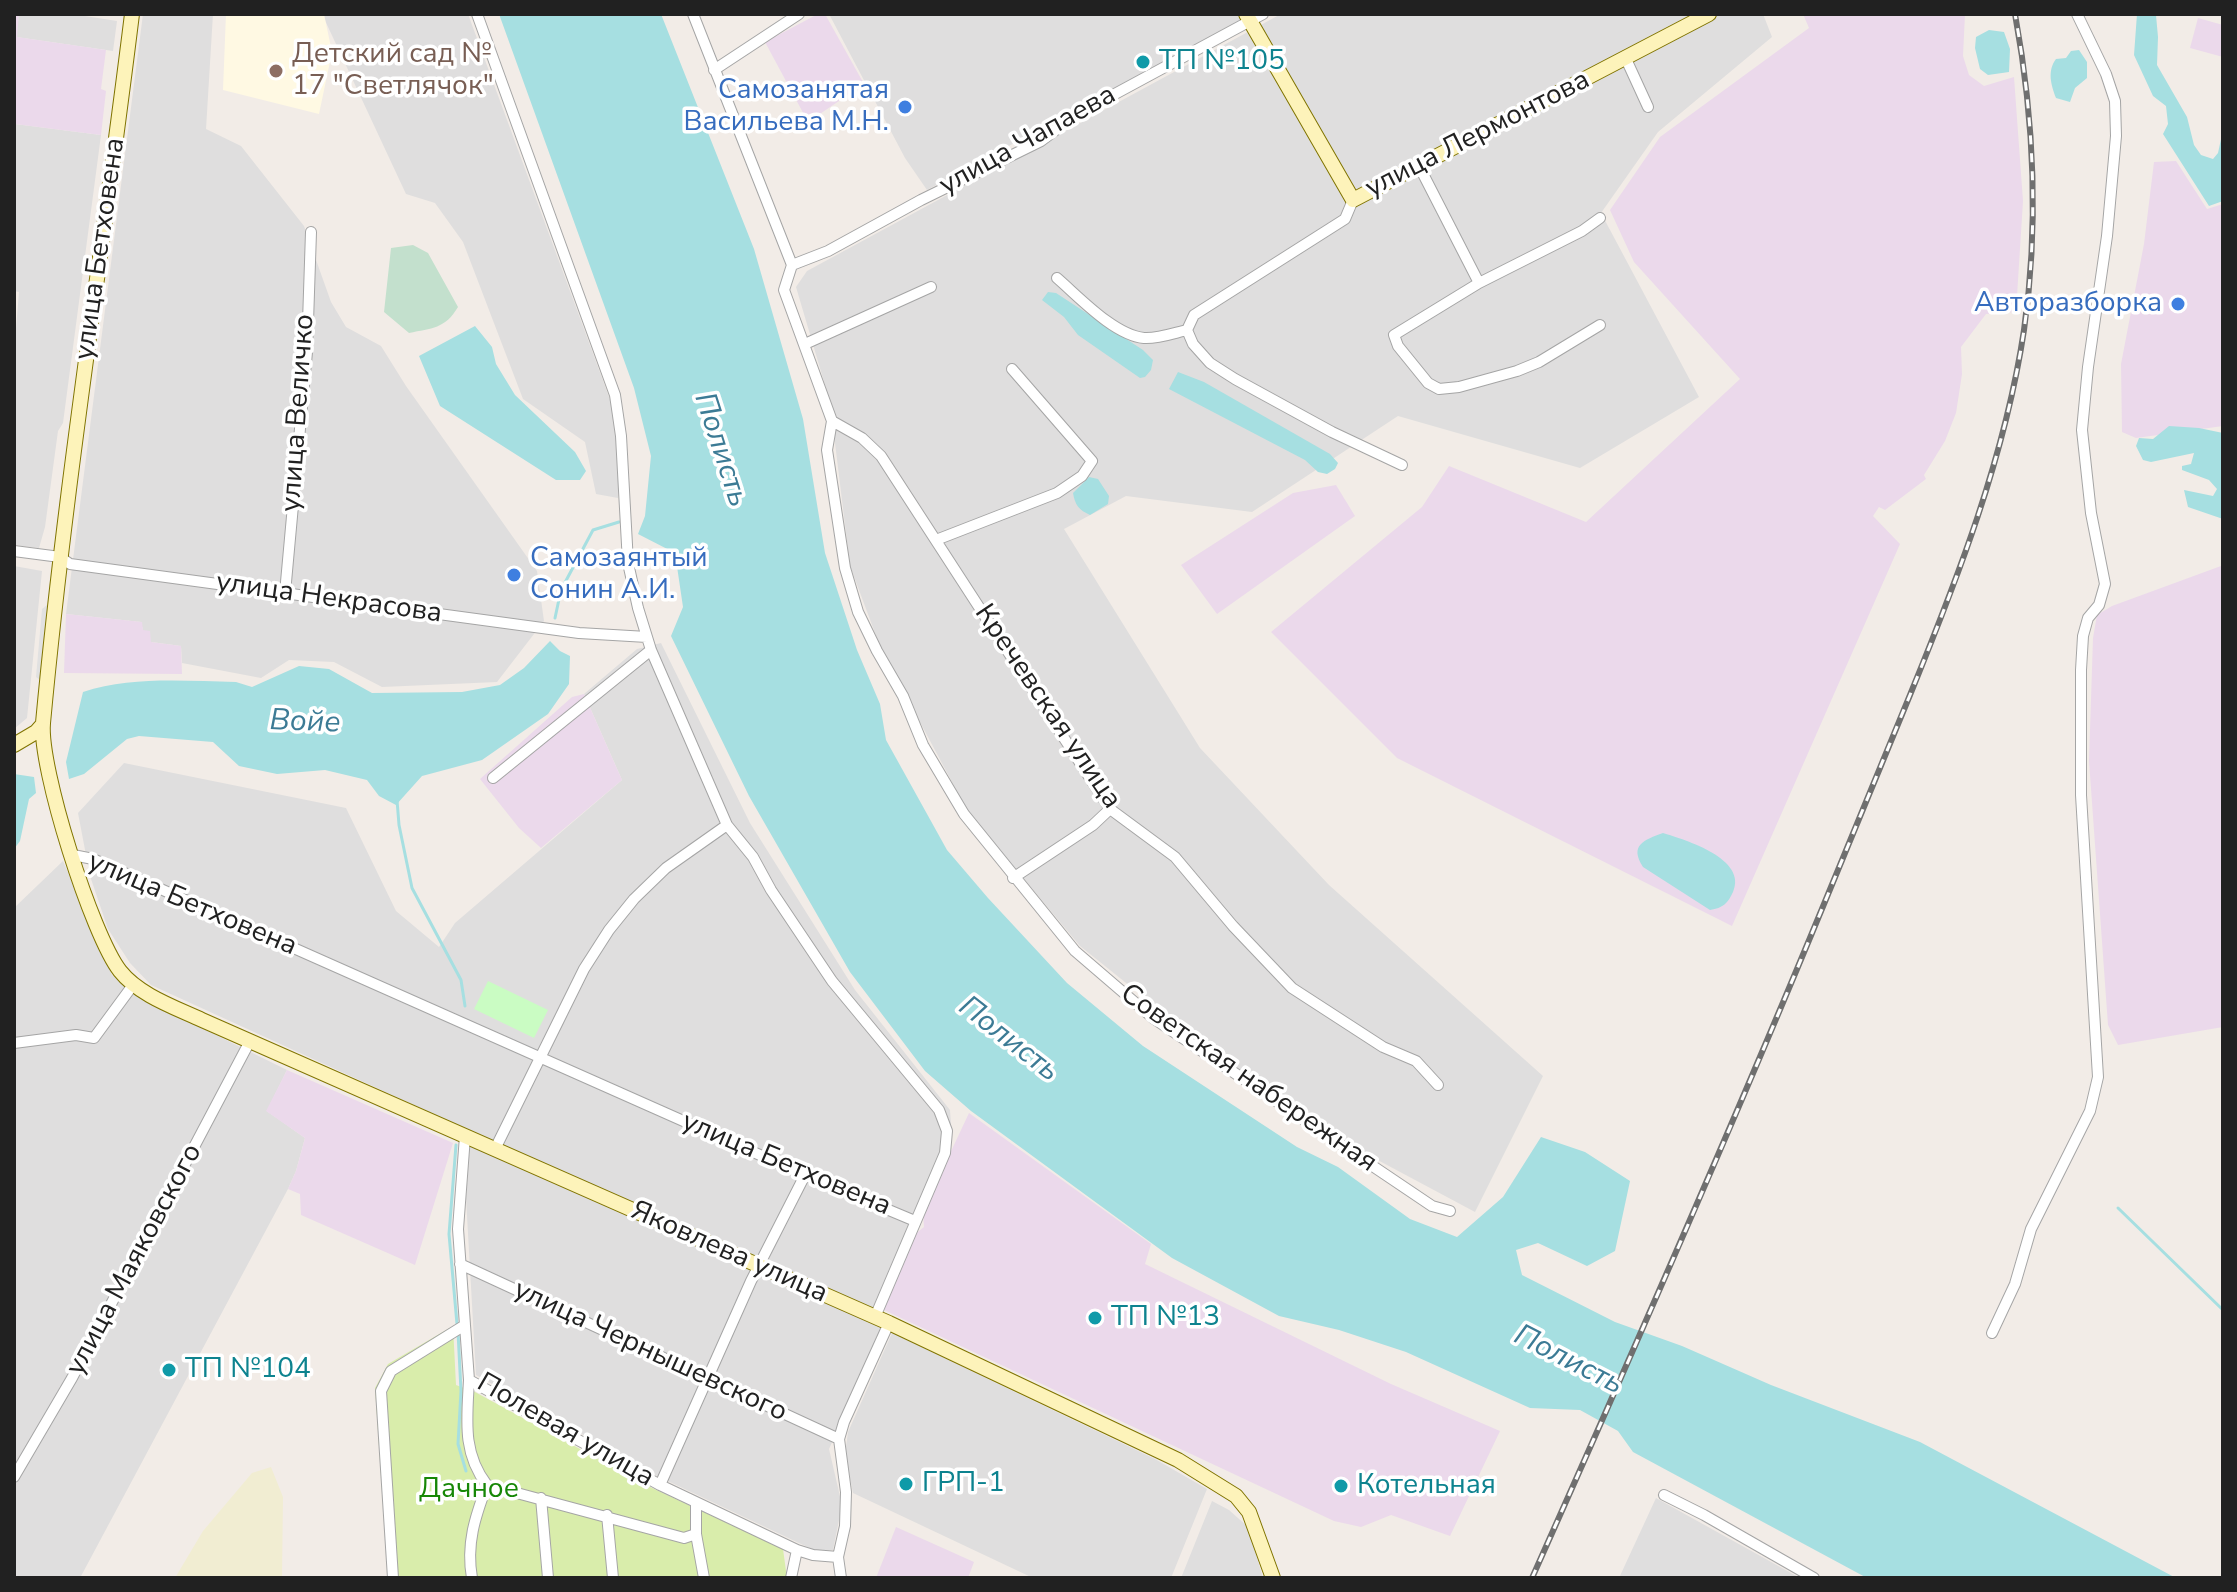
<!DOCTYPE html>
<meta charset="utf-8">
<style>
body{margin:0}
#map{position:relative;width:2237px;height:1592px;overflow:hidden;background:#f2ece7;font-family:"Nunito Sans",sans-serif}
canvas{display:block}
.frame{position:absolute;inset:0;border:16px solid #212121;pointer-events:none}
</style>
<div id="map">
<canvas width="2237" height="1592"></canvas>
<div class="frame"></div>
</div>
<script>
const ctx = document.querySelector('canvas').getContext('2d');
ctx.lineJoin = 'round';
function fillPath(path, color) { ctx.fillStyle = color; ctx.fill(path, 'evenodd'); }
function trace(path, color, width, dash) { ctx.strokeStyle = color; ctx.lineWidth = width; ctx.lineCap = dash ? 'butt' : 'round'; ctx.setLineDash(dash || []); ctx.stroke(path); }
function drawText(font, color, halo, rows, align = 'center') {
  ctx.font = font + ' "Nunito Sans",sans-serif'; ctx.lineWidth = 7; ctx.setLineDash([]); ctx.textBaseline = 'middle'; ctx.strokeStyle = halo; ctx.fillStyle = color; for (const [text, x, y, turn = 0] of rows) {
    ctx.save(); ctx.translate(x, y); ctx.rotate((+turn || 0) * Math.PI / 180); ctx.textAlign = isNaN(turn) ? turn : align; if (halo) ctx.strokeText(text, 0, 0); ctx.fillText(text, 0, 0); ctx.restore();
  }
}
fillPath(new Path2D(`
 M19 14H72L117 21 113 51 16 37Z
 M143 14H213L206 129 241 146 304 226 331 302 346 327 381 346 406 386 537 571 544 621 497 682 382 687 334 662 289 660 261 678 182 663 181 646 151 642 143 631 141 622 66 614Z
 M322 14H468L619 424 618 498 596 494 585 442 523 399 463 242 435 203 406 194Z
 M829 14H1254L927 190 905 158Z
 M1281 14H1763L1772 37 1658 132 1601 213 1699 397 1580 468 1398 416 1252 512 1126 496 1064 529 1200 748 1329 885 1543 1076 1475 1212 1329 1134 1196 1039 1080 946 968 812 881 649 850 566 830 402 796 287 807 271Z
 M15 124 101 135 63 423 58 431 45 527 39 548 14 545V352L19 292 14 291Z
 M14 566 42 571 27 718 14 729Z
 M661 643 750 823 855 990 950 1110 952 1139 880 1308 881 1336 829 1449 842 1505 833 1550 818 1552 655 1475 476 1375 466 1198 471 1131 151 985 130 963 108 929 90 876 78 813 124 763 346 808 396 911 439 947 455 923 622 780 584 694 637 649Z
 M63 861 112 975 139 997 287 1070 267 1111 305 1138 296 1171 288 1189 80 1578H14V908Z
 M892 1333 1155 1459 1207 1489 1171 1578H1033L853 1493 845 1454 848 1432Z
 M1656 1498 1800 1578H1619Z
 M1212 1501 1229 1510 1248 1527 1263 1578H1181Z`), '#dfdede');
fillPath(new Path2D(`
 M14 14H19L17 37 106 50 101 89 106 91 101 135 15 124 14 128Z
 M818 14H825L864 84 808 122 765 42Z
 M1803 14H1965L1963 56 1969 75 1984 86 2014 77 2023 201 2016 312 1986 314 1961 347 1962 374 1956 413 1945 441 1924 475 1926 479 1885 510 1879 507 1873 516 1900 544 1732 926 1397 758 1271 632 1422 507 1449 466 1586 522 1740 379 1634 262 1610 210 1660 137 1809 28Z
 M2198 18 2223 25V57L2190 48Z
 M2176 161 2207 209 2223 204V426L2136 438 2122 432 2121 364 2144 244 2154 162Z
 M1336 485 1355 516 1217 614 1181 565 1293 493Z
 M2221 566 2223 568V1027L2118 1045 2108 1025 2089 761 2093 638 2097 615 2112 606Z
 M66 614 142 622 143 630 150 631 151 642 181 646 182 674 64 673Z
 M584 694 622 780 541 848 519 828 480 779 572 697Z
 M287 1070 453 1143 415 1265 301 1215 300 1194 288 1189 296 1171 305 1138 266 1111Z
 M969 1113 1151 1244 1145 1264 1391 1384 1500 1431 1450 1536 1391 1515 1361 1527 1334 1521 884 1310 914 1235 924 1227 923 1211Z
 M896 1527 974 1562 968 1578H876Z`), '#ebd9eb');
fillPath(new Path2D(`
 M226 14H324L332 52 319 114 223 90Z`), '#fff9e3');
fillPath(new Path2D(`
 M271 1467 283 1497 282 1578H175L203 1531 252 1473Z`), '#f1edd2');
fillPath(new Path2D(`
 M453 1326 456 1385 475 1392 650 1487 783 1549 787 1578H388L375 1388 388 1364Z`), '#d9edab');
fillPath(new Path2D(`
 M413 245 428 253 458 307C445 329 432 328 409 333L384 312 391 248Z`), '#c3e0cd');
fillPath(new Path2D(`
 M488 981 548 1010 534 1038 474 1009Z`), '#cafcc3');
fillPath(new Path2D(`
 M47 605 41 681 36 677 42 609Z`), '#e1e1e1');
fillPath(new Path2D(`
 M499 14H661L754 249 803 419 825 553 857 650 880 704 886 740 947 850 988 898 1067 983 1143 1046 1297 1147 1338 1167 1410 1219 1457 1237 1503 1197 1541 1137 1585 1152 1630 1181 1615 1251 1587 1266 1538 1243 1516 1250 1522 1275 1615 1322 1682 1346 1771 1385 1920 1442 2176 1578H1867L1633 1452 1618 1431 1580 1410 1530 1408 1406 1352 1339 1330 1279 1316 1172 1258 971 1111 925 1071 850 972 749 796 671 636 683 607 675 553 638 534 645 516 651 456 634 388Z
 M2137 14 2156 15 2158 37 2157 65 2187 117 2194 145 2201 155 2213 159 2218 153 2223 130V201L2209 206 2163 134 2168 124 2166 106 2153 96 2134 55Z
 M1989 30 2004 32 2010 49 2009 72 1988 75 1980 69 1975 48 1976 37Z
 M2079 50 2087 62V78L2075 88 2070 102 2056 98C2051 85 2047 71 2056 59L2066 58 2071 51Z
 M1048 292 1056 293 1143 350 1153 360 1151 370 1145 377 1140 378 1078 335 1064 317 1042 300Z
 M475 326 492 347 496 364 515 395 575 452 586 471 580 480H556L440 406 419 356Z
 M1178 372 1204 382 1330 454 1338 463 1335 469 1327 474 1318 472 1305 460 1169 389Z
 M2169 426 2199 428 2223 433V519L2188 507 2184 490 2213 496 2217 489 2209 480 2182 470V466L2191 464 2194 453 2151 462 2143 460 2136 446 2139 438 2153 439Z
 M1089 477 1098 479 1109 496 1108 504 1090 515C1079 510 1075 505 1073 493Z
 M550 641 560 651 570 656 569 684 548 714 482 760 422 776 396 805 379 796 367 780 325 770 277 774 239 766 213 742 139 736 127 739 84 774 69 779 66 762 83 692C131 676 185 681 236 682L252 687 299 666 329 669 372 693 462 692 500 685 524 668Z
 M14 774 34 777 36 793 29 799 20 841 14 849Z
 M1663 833C1686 840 1748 859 1733 892 1728 903 1723 908 1710 910L1643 867C1629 845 1644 840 1663 833Z`), '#a6dfe1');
trace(new Path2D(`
 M555 618 561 590 593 530 619 522
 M397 800 399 825 412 888 461 980 465 1006
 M456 1145 449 1234 457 1324
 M2118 1208 2223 1310
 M458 1332 461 1391 458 1444 466 1471`), '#a6dfe1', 3);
const street = new Path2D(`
 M477 14 615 395 621 436 628 563 638 608 651 650 727 825 753 857 771 890 832 981 939 1110 947 1131 945 1153 875 1317
 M693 14 792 265 784 290 832 421 827 450 845 568 858 612 877 651 903 696 923 745 964 814 1075 951 1153 1018 1432 1206 1450 1211
 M1626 59 1648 107
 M714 70 799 14
 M1419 166 1479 283
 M1600 218 1582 231 1479 283 1394 335 1398 346 1428 383 1439 389 1459 387 1517 371 1539 362 1600 325
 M792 265 828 251 921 200 1041 141 1076 115 1263 14
 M1057 278C1079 297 1114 335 1144 338 1157 339 1174 333 1187 330
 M1187 330 1193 344 1210 363 1235 379 1332 432 1402 465
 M1187 330 1194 315 1345 219 1353 200
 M805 344 931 287
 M832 421 862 438 881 456 1110 809 1175 857 1233 926 1292 988 1383 1047 1416 1061 1438 1085
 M936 540 1057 493 1082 476 1092 461 1012 369
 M14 551 60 557 70 564 579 633 647 637
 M285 593 307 352 311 232
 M493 778 651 650
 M73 855 93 859 805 1175 915 1221
 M1013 878 1093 825 1110 809
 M14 1043 76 1035 94 1038 133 985
 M465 1136 458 1229 469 1380 660 1485 797 1550 813 1555 838 1557
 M495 1149 584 969 609 930 634 899 666 868 727 825
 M460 1264 839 1439
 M1992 1333 2015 1284 2031 1229 2090 1111 2098 1077 2081 795V670L2083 636 2088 618 2099 605 2105 584 2091 513 2082 430 2088 367 2107 236 2116 136 2115 101 2106 74 2077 14
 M469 1380C467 1419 462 1453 487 1485L684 1538 696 1534
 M14 1477 72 1378 250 1041
 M660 1485 751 1281 805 1175
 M1664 1495 1704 1515 1814 1578
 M541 1498 548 1578
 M696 1503V1534L704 1578
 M607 1515 613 1578
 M393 1578 381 1391 391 1371 465 1325
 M472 1578C466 1544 475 1517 487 1485
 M791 1578 797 1550
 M841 1578 838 1557 845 1526 846 1492 839 1439 844 1422 889 1323`);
const secondary = new Path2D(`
 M132 14C103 250 65 486 43 723 39 768 92 935 120 971 139 995 174 1007 202 1020L889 1323 1178 1460 1236 1496 1249 1512 1273 1578
 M1246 14 1353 200 1709 14
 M14 745 36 732 43 724`);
trace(street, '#a5a5a5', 12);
trace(secondary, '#807400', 16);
trace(street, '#fff', 10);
trace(secondary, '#fdf3ba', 14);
const rail = new Path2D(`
 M1532 1578C1632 1354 1731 1130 1824 904 1853 834 1881 765 1910 695 1958 577 2005 457 2024 330 2039 225 2034 118 2015 14`);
trace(rail, '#6f6f6f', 6);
trace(rail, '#fff', 3, [9]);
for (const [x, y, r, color] of [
 [1143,62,8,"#0f9aa8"],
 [276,71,8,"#8d6e63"],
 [905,107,8,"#3f7fe0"],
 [2178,304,8,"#3f7fe0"],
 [514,575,8,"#3f7fe0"],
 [1095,1318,8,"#0f9aa8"],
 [169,1370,8,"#0f9aa8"],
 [906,1484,8,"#0f9aa8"],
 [1341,1486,8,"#0f9aa8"]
]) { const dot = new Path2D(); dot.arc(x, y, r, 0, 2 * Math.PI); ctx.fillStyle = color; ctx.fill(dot); trace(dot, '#fff', 3); }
drawText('28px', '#785e54', '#fff', [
 ["Детский сад №",292,55],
 ["17 \"Светлячок\"",292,87]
], 'left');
drawText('28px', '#0d838f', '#fff', [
 ["ТП №105",1159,62],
 ["ТП №13",1111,1318],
 ["ТП №104",185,1370],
 ["ГРП-1",922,1484],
 ["Котельная",1357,1486]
], 'left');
drawText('28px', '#366cbe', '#fff', [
 ["Самозанятая",889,91],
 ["Васильева М.Н.",889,123],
 ["Авторазборка",2162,304],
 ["Самозаянтый",530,559,"left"],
 ["Сонин А.И.",530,591,"left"]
], 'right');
drawText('28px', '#212121', '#fff', [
 ["улица Лермонтова",1478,135,-27],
 ["улица Чапаева",1028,141,-29],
 ["улица Бетховена",101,249,-82],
 ["улица Величко",299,413,-86],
 ["улица Некрасова",329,599,8],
 ["Кречевская улица",1047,707,56],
 ["улица Бетховена",192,905,23],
 ["Советская набережная",1248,1079,35],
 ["улица Бетховена",786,1165,23],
 ["Яковлева улица",729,1253,24],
 ["улица Маяковского",135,1260,-62],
 ["улица Чернышевского",650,1352,25],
 ["Полевая улица",565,1431,30]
]);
drawText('28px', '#168706', '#fff', [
 ["Дачное",469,1490]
]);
drawText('italic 30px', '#3c7b95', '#fff', [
 ["Полисть",720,450,72],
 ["Войе",305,723,2],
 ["Полисть",1008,1040,38],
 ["Полисть",1568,1361,27]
]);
</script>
